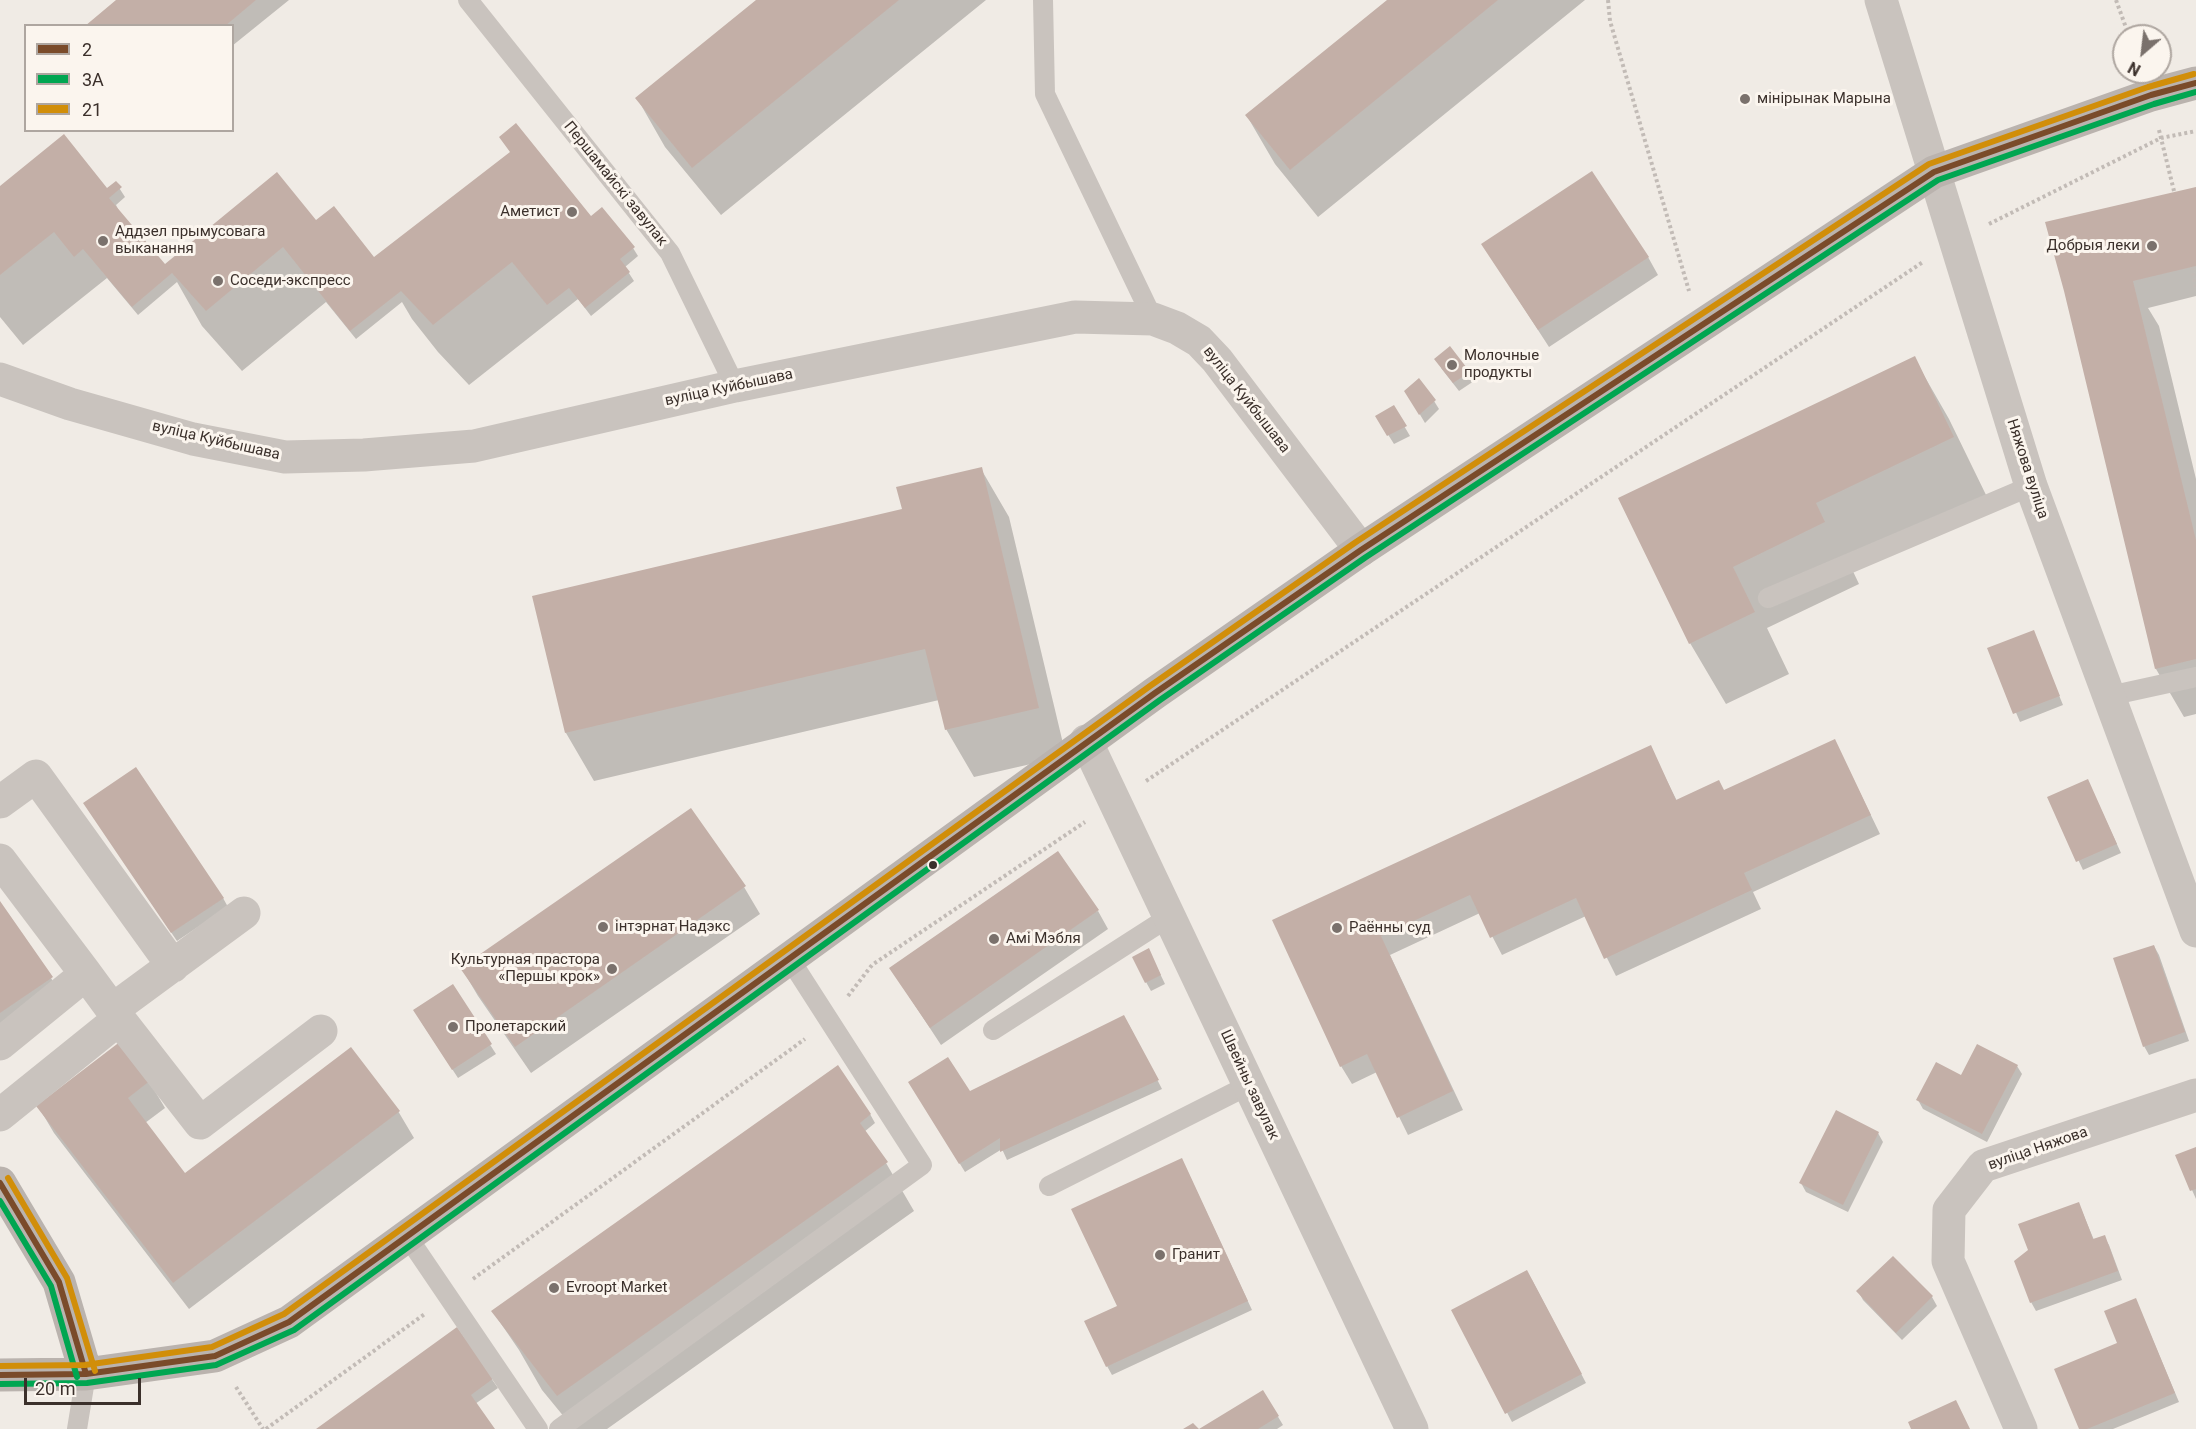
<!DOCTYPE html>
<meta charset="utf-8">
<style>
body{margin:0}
#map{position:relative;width:2196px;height:1429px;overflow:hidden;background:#f0ebe5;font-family:Roboto,sans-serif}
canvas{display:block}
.legend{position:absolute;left:24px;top:24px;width:210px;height:108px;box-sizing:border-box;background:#fbf5ee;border:2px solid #aea6a0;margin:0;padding:8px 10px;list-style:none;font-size:18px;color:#3b302b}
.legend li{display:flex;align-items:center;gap:12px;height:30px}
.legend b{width:30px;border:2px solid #aea6a0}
.north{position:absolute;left:2112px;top:24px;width:60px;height:60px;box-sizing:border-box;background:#fbf5ee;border:2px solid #aea6a0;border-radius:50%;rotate:208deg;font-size:16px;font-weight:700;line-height:24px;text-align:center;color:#3b302b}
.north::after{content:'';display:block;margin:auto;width:21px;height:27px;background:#7a716c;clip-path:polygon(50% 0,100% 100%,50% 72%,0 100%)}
.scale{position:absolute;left:24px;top:1378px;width:117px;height:27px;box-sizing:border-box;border:3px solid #3b302b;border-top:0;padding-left:8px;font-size:18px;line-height:21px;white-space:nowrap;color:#3b302b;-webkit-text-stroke:4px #fbf5ee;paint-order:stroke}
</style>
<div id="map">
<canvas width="2196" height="1429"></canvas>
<ul class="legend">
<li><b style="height:8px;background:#7a4b2a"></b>2</li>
<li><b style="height:8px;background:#00a651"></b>3А</li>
<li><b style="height:8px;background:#d18e09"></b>21</li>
</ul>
<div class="north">N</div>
<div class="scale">20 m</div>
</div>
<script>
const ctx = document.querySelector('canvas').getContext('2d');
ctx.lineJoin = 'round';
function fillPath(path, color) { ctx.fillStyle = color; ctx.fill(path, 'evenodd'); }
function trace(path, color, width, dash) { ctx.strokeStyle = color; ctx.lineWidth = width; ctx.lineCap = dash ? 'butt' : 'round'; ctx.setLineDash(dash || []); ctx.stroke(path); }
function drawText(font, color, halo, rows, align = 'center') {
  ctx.font = font + ' Roboto,sans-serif'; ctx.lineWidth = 6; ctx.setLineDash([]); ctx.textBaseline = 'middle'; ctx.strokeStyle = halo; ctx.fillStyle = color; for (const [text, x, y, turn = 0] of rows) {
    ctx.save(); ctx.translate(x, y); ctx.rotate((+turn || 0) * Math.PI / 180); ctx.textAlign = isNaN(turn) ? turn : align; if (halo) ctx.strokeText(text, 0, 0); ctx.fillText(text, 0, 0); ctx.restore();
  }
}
fillPath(new Path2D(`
 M118 0H289L232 46V26H87Z
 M759 0H986L721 215 665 147 637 98Z
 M1389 0H1585L1318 217 1275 164 1247 116Z
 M501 137 591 219 633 248 638 256 625 267 634 281 591 316 578 299 469 385 438 352 412 319 402 302 356 339 326 302 242 371 202 326 177 282 138 315 107 278 23 345 0 317V188L107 190 116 183 125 197 116 205 120 213 170 272 315 220 379 265 511 153Z
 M2196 189V296L2148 308 2159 326 2196 479V714L2184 717 2156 669 2066 291Z
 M1483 245 1648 257 1658 275 1549 347Z
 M1914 358 1949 419 1988 499 1850 565 1859 584 1767 628 1789 674 1726 704 1690 643 1620 498Z
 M1441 368 1469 373 1474 381 1459 391Z
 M1406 391 1434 401 1439 409 1425 423Z
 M1393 407 1410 436 1394 444 1377 417Z
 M981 469 1009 517 1066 756 974 777 946 729 939 700 594 781 566 733 534 597 903 511Z
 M2033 632 2063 705 2020 722 1989 649Z
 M1835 741 1880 834 1753 892 1761 909 1616 976 1586 916 1502 955 1480 913 1390 955 1463 1110 1408 1135 1377 1072 1352 1084 1341 1066 1274 920 1650 747 1677 801 1725 792Z
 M2092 790 2121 853 2083 870 2049 798Z
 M90 812 223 898 228 907 177 941Z
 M744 887 760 914 531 1073 478 996 462 969Z
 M0 904 51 978 67 1005 0 1050Z
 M1098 911 1108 929 941 1045 891 969Z
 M2154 946 2159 955 2189 1041 2149 1055 2144 1046Z
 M1153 959 1165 984 1151 991 1146 982Z
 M453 987 496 1054 458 1078 420 1020Z
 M1129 1025 1162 1089 1007 1160 1002 1149 965 1172 915 1091 970 1093Z
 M2017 1066 2022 1074 1987 1142 1923 1109 1918 1100 1962 1077Z
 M149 1081 165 1108 145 1123 185 1175 398 1111 414 1138 189 1309 54 1133 38 1106Z
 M870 1114 875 1123 864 1132 886 1163 914 1211 607 1429H574L542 1390 519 1350 493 1312Z
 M1878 1133 1883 1142 1848 1212 1806 1192 1801 1183Z
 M2196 1148V1199L2177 1156Z
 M1186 1168 1252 1310 1112 1375 1107 1366 1119 1306Z
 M2079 1204 2094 1240 2104 1237 2109 1245 2122 1280 2036 1311 2031 1302Z
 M1893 1258 1932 1297 1937 1306 1902 1340 1863 1300 1858 1291Z
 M1532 1280 1586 1383 1512 1422 1453 1310Z
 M2136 1300 2179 1402 2113 1429H2081Z
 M457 1330 498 1388 475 1404 493 1429H319Z
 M1263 1392 1283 1425 1277 1429H1201Z`), '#0003');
fillPath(new Path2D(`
 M116 0H256L225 26H85Z
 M756 0H899L692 168 635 98Z
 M1387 0H1498L1290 170 1245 115Z
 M516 123 591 216 602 207 635 247 620 259 630 272 585 308 569 288 547 305 512 262 433 325 401 291 350 331 283 247 206 311 172 273 132 307 83 249 74 257 54 232 0 275V186L64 134 107 188 116 181 122 187 109 198 165 264 277 172 316 220 334 206 374 257 510 152 499 137Z
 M1592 171 1649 257 1538 330 1481 244Z
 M2196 187V266L2133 281 2196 540V659L2155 669 2064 291 2045 222Z
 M1450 346 1470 372 1453 383 1434 359Z
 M1915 356 1954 437 1816 503 1825 522 1733 567 1755 612 1689 644 1618 498Z
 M1419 378 1436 400 1419 415 1404 391Z
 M1394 405 1407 426 1387 436 1375 416Z
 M982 467 1039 708 945 730 925 649 565 733 532 596 902 509 896 487Z
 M2034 630 2060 696 2013 714 1987 648Z
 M1835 739 1871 815 1744 873 1752 890 1604 959 1576 898 1490 938 1470 895 1381 936 1453 1091 1397 1118 1367 1054 1340 1067 1272 920 1651 745 1676 800 1719 780 1724 790Z
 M136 767 224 898 171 933 83 803Z
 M2088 779 2117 844 2076 862 2047 797Z
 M691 808 746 886 515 1047 460 968Z
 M1058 851 1099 910 930 1028 889 968Z
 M0 901 53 977 0 1013Z
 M2154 945 2185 1032 2143 1047 2113 958Z
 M1149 948 1161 975 1145 983 1132 957Z
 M453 984 492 1044 452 1070 413 1010Z
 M1124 1015 1159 1080 1000 1152V1138L959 1164 908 1082 948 1057 970 1091Z
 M121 1041 151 1080 128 1098 185 1173 351 1047 400 1111 173 1283 36 1106Z
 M1977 1044 2018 1065 1982 1134 1916 1100 1936 1062 1961 1075Z
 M838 1065 871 1114 860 1123 888 1162 557 1396 491 1311Z
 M1836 1110 1879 1132 1843 1205 1799 1183Z
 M2196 1147V1189L2190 1191 2175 1155Z
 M1182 1158 1248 1301 1106 1367 1084 1321 1117 1306 1071 1209Z
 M2079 1202 2093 1239 2105 1235 2118 1271 2030 1303 2014 1261 2028 1250 2018 1224Z
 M1893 1256 1933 1296 1896 1333 1856 1291Z
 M1527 1270 1582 1374 1505 1414 1451 1310Z
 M2136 1298 2175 1393 2087 1429H2079L2054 1369 2117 1343 2104 1311Z
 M457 1327 494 1378 471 1395 495 1429H316Z
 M1263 1390 1279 1416 1258 1429H1183L1193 1423 1199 1429Z
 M1956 1400 1970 1429H1911L1908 1422Z`), '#c3afa7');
trace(new Path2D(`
 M1608 0 1610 21 1689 291
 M2116 0 2129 36
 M2159 130 2174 191
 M1989 224 2161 138 2196 131
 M2192 267 2196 291
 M1146 781 1923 262
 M848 996 872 965 1085 822
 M473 1279 805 1039
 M236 1387 263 1429
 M266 1429 426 1313`), '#c2bbb6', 4, [3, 3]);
trace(new Path2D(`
 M468 0 670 253 735 386
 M1043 0 1045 94 1153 319
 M1768 598 2031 486
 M2109 696 2196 677
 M993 1030 1169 917
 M1049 1186 1249 1085
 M407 1236 538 1429
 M77 1429 86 1374
 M559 1429 922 1165 789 958`), '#c9c3be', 20);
trace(new Path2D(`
 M1881 0 2031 486 2196 931
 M0 379 70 404 193 439 285 457 364 455 474 446 735 386 1075 317 1153 319 1177 328 1199 341 1217 360 1361 550
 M1086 741 1412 1429
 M0 802 36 776 173 966
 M0 860 86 974
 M112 1010 244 913
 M0 1044 86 974 119 1019
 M0 1115 119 1019 200 1123 321 1031
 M2021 1429 1948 1261 1949 1210 1983 1166 2196 1095`), '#c9c3be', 33);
trace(new Path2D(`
 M0 1183 59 1282 86 1374
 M0 1375 86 1374 215 1356 289 1322 1155 693 1361 550 1934 172 2151 95 2196 83`), '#bab3ae', 33);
trace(new Path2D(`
 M0 1183 59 1282 86 1374
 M0 1375 86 1374 215 1356 289 1322 1155 693 1361 550 1934 172 2151 95 2196 83`), '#7a4b2a', 6);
trace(new Path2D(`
 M0 1201 51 1286 77 1377
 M0 1384 87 1383 216 1365 294 1330 1160 700 1366 557 1938 180 2154 104 2196 92`), '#00a651', 6);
trace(new Path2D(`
 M8 1178 67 1278 95 1371
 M0 1366 85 1365 212 1347 284 1314 1150 686 1356 542 1929 164 2148 87 2194 74`), '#d18e09', 6);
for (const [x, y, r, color] of [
 [1745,99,6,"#7a716c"],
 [572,212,6,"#7a716c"],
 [103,241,6,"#7a716c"],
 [2152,246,6,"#7a716c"],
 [218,281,6,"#7a716c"],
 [1452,365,6,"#7a716c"],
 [933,865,5,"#3b302b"],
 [603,927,6,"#7a716c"],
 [1337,928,6,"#7a716c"],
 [994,939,6,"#7a716c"],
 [612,969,6,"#7a716c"],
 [453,1027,6,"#7a716c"],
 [1160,1255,6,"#7a716c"],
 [554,1288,6,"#7a716c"]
]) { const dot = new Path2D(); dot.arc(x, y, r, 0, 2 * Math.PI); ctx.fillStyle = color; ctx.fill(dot); trace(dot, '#fbf5ee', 2); }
drawText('15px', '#3b302b', '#fbf5ee', [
 ["мінірынак Марына",1757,99],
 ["Аметист",560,212,"right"],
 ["Аддзел прымусовага",115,232],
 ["выканання",115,249],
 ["Добрыя леки",2140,246,"right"],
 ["Соседи-экспресс",230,281],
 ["Молочные",1464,356],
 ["продукты",1464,373],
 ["інтэрнат Надэкс",615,927],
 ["Раённы суд",1349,928],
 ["Амі Мэбля",1006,939],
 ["Культурная прастора",600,960,"right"],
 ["«Першы крок»",600,977,"right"],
 ["Пролетарский",465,1027],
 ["Гранит",1172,1255],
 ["Evroopt Market",566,1288]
], 'left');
drawText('15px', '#3b302b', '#fbf5ee', [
 ["Першамайскі завулак",615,184,51],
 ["вуліца Куйбышава",729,388,-12],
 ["вуліца Куйбышава",1246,400,52],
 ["вуліца Куйбышава",216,441,13],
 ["Няжова вуліца",2027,469,72],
 ["Швейны завулак",1249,1085,65],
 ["вуліца Няжова",2038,1149,-19]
]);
</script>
